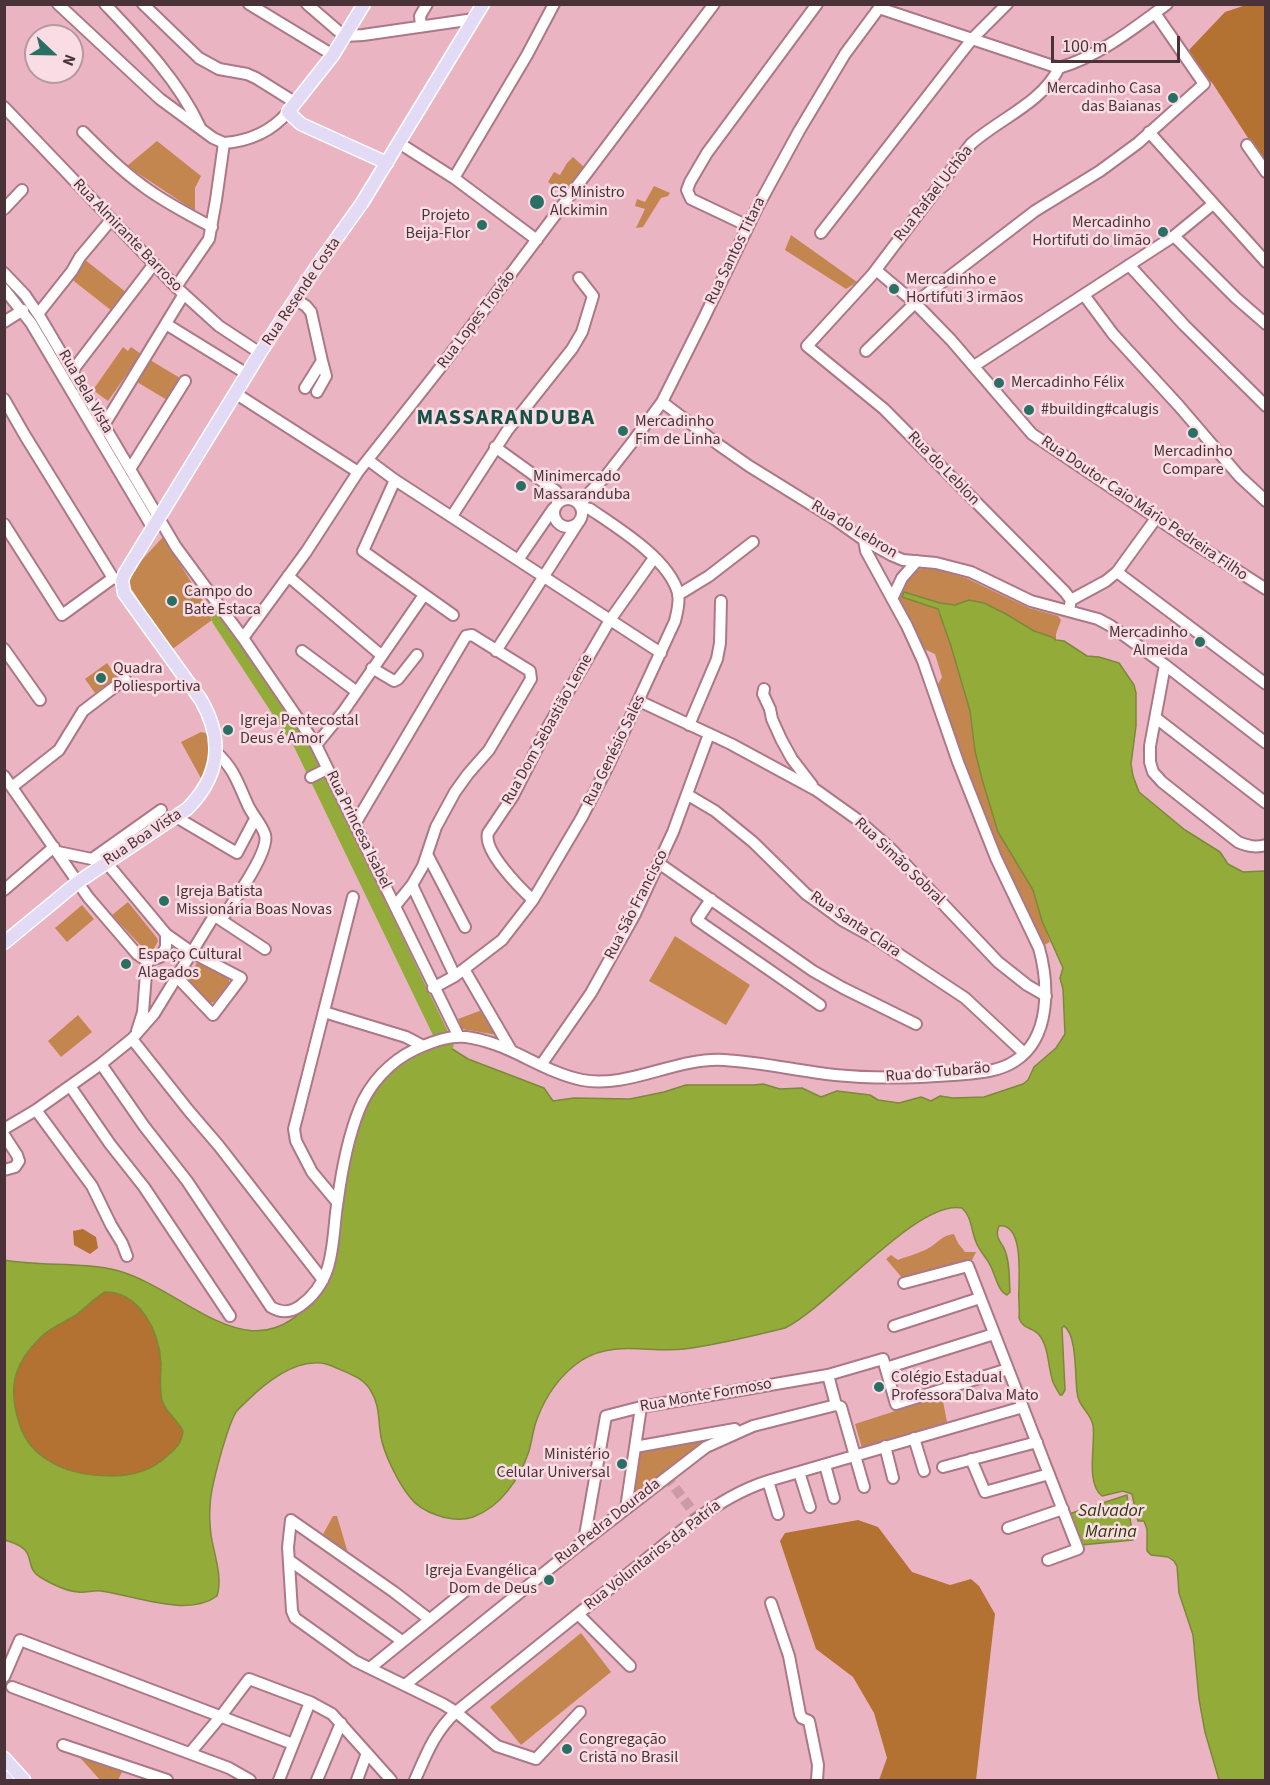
<!DOCTYPE html>
<meta charset="utf-8">
<style>
body{margin:0}
#map{position:relative;width:1270px;height:1785px;overflow:hidden;background:#ebb4c2;font-family:"Source Sans 3",sans-serif}
canvas{display:block}
.frame{position:absolute;inset:0;border:6px solid #493339;pointer-events:none}
.north{position:absolute;left:24px;top:24px;width:60px;height:60px;box-sizing:border-box;background:#fadde4;border:2px solid #b399a0;border-radius:50%;rotate:112deg;font-size:16px;font-weight:700;line-height:24px;text-align:center;color:#493339}
.north::after{content:'';display:block;margin:auto;width:21px;height:27px;background:#296f64;clip-path:polygon(50% 0,100% 100%,50% 72%,0 100%)}
.scale{position:absolute;left:1051px;top:36px;width:129px;height:27px;box-sizing:border-box;border:3px solid #493339;border-top:0;padding-left:8px;font-size:18px;line-height:21px;white-space:nowrap;color:#493339;-webkit-text-stroke:4px #fadde4;paint-order:stroke}
</style>
<div id="map">
<canvas width="1270" height="1785"></canvas>
<div class="frame"></div>
<div class="north">N</div>
<div class="scale">100 m</div>
</div>
<script>
const ctx = document.querySelector('canvas').getContext('2d');
ctx.lineJoin = 'round';
function fillPath(path, color) { ctx.fillStyle = color; ctx.fill(path, 'evenodd'); }
function trace(path, color, width, dash) { ctx.strokeStyle = color; ctx.lineWidth = width; ctx.lineCap = dash ? 'butt' : 'round'; ctx.setLineDash(dash || []); ctx.stroke(path); }
function drawText(font, color, halo, rows, align = 'center') {
  ctx.font = font + ' "Source Sans 3",sans-serif'; ctx.lineWidth = 5; ctx.setLineDash([]); ctx.textBaseline = 'middle'; ctx.strokeStyle = halo; ctx.fillStyle = color; for (const [text, x, y, turn = 0] of rows) {
    ctx.save(); ctx.translate(x, y); ctx.rotate((+turn || 0) * Math.PI / 180); ctx.textAlign = isNaN(turn) ? turn : align; if (halo) ctx.strokeText(text, 0, 0); ctx.fillText(text, 0, 0); ctx.restore();
  }
}
fillPath(new Path2D(`
 M157 141 201 176 195 188V211L127 166Z
 M573 157 584 167 565 198 558 196 561 191 548 182 554 172 560 175 567 163Z
 M654 186 670 193 668 196 661 198 643 227 636 228 645 209 635 206 637 199 645 202Z
 M791 235 857 282 846 289 785 250Z
 M84 259 127 293 112 311 70 278Z
 M123 347 128 351 131 347 141 354 108 401 93 390Z
 M145 357 185 381 172 403 132 379Z
 M163 537 213 617 211 618 212 620 171 650 127 582 128 581V575Z
 M924 568 943 571 966 578 1029 608 1058 616 1061 620 1056 634V641L1034 631 1017 620 966 601C948 611 922 598 905 592L903 597 938 609 951 646 970 711 975 751 982 779 998 832 1033 891 1050 942 1044 945 1001 856 991 833 937 686 942 677 935 654 922 648 900 603C898 592 905 577 914 571 916 570 922 568 924 568Z
 M107 663 117 677 95 693 85 679Z
 M201 732 210 734 211 768 203 782 181 742Z
 M128 902 157 938 158 941 154 949 147 951 144 949 112 915Z
 M82 905 94 919 67 942 55 928Z
 M675 936 750 985 726 1025 649 981Z
 M199 960 229 978V983L214 1002 211 1003 207 1002 185 980Z
 M482 1010 497 1035 462 1029 458 1019Z
 M78 1015 92 1032 61 1057 48 1041Z
 M954 1234 958 1243 965 1252H976L970 1264 904 1280 886 1259 891 1255 898 1260C906 1257 919 1253 927 1249 937 1244 942 1235 954 1234Z
 M942 1396 947 1422 862 1448 855 1424Z
 M717 1435 630 1500 637 1449Z
 M333 1516H337L350 1560 321 1538Z
 M581 1633 611 1672 521 1745 490 1707Z
 M75 1752 122 1772 118 1780H100Z`), '#c4864f');
fillPath(new Path2D(`
 M1246 5H1265V164L1213 84 1204 74 1189 50 1225 12Z
 M83 1229 96 1237 98 1248 90 1254 74 1245 73 1231Z
 M59 1267 189 1310 195 1469 56 1490 5 1433 4 1335Z
 M858 1520 878 1527 912 1572 950 1585 971 1579 979 1586 995 1614 976 1780H879L887 1758 874 1713 853 1677 816 1649 780 1541 785 1533Z`), '#b37132');
const water = new Path2D(`
 M904 592 940 603 955 605 969 600 984 603 1006 614 1034 631 1052 637 1056 640 1064 641 1087 656 1099 657 1119 663 1134 685 1136 693V726L1131 764 1133 776 1139 792 1185 830 1220 852 1228 864 1243 872 1265 871V1780H1219L1205 1732 1199 1699 1193 1635 1179 1593 1177 1566 1174 1561 1168 1557 1151 1555 1147 1551V1529L1144 1521H1138L1132 1494 1123 1491 1102 1496C1085 1483 1096 1443 1093 1425 1090 1411 1078 1407 1077 1392 1075 1377 1077 1334 1064 1326L1062 1328 1065 1390 1062 1395H1060C1058 1391 1055 1387 1053 1382 1048 1368 1049 1348 1040 1336 1034 1327 1023 1330 1019 1318 1020 1308 1018 1298 1019 1288 1019 1273 1023 1223 999 1226 995 1236 999 1240 1004 1248 1010 1261 1009 1278 1010 1292L1007 1295C997 1291 995 1272 989 1263 985 1256 979 1250 976 1242 971 1230 972 1217 962 1208 917 1199 830 1306 785 1328 752 1336 717 1345 684 1349 649 1353 614 1340 582 1360 561 1374 546 1395 537 1419 533 1429 532 1441 529 1451 520 1478 501 1507 473 1517 453 1524 421 1513 409 1496 398 1482 384 1454 381 1437 378 1421 380 1405 371 1391 364 1379 353 1375 341 1370 332 1366 324 1362 314 1363 288 1364 263 1385 246 1402 243 1405 239 1408 236 1412 227 1428 210 1488 210 1507 209 1516 210 1526 211 1535 214 1554 223 1577 217 1596 188 1618 133 1595 101 1591 93 1590 86 1593 78 1592 65 1591 50 1583 40 1577 27 1569 33 1559 25 1550 20 1544 11 1542 5 1540L4 1260C42 1267 82 1261 119 1271 193 1293 256 1384 323 1287L354 1138C370 1092 393 1054 446 1045L468 1059 544 1088 553 1101 574 1098 630 1099 664 1092 686 1085H753L763 1084 780 1089 802 1088 821 1097 837 1091 870 1095 878 1100 899 1103 921 1097 931 1101 940 1096 953 1098 984 1097 1023 1084 1028 1080 1034 1067 1056 1048 1065 1034 1063 989 1060 978 1063 968 1042 921 1033 890 998 832 982 779 975 751 970 711 951 646 938 609 902 597ZM105 1292C140 1292 159 1331 161 1363 161 1375 159 1389 162 1400 166 1413 178 1420 183 1431 182 1444 175 1449 166 1457 151 1471 131 1476 111 1476 89 1476 65 1472 46 1459 31 1449 22 1436 18 1419 8 1385 15 1362 41 1337 51 1327 65 1322 76 1315 86 1308 94 1298 105 1292Z
 M1127 1495 1133 1540 1081 1545 1069 1514Z`);
fillPath(water, '#93ac39');
trace(water, '#7d8839', 1.5);
trace(new Path2D(`
 M219 619 301 744 446 1045`), '#93ac39', 15);
trace(new Path2D(`
 M666 1476 698 1518`), '#cb9aa7', 10, [10, 5]);
const minor = new Path2D(`
 M58 4 160 99 213 138 224 143
 M105 4C141 42 178 80 200 127
 M143 4 199 58 219 69 247 74 256 78 296 103
 M249 4 333 55
 M307 4 344 36 363 35 474 19
 M879 8 1059 68
 M421 26 420 16 427 4
 M4 107 176 287 219 326 260 353
 M83 132C102 151 121 170 143 186 164 202 188 214 212 227
 M1149 132 1266 262
 M224 143C250 141 271 132 288 112
 M399 143 454 178 537 240
 M1247 145 1266 172
 M454 178 527 55 554 4
 M4 209 22 190
 M748 226 691 199 687 190 690 182 707 153 817 4
 M821 233 958 57 973 38 1007 4
 M1174 236 1236 298 1266 324
 M1129 265 1184 325 1266 406
 M876 270 915 303 951 340 1032 434 1186 538 1266 589
 M4 273 25 295 40 317 176 547 243 638 316 745 458 1035
 M176 287 209 239 216 200 224 143
 M4 289 31 323 152 527
 M1084 295 1113 334 1179 406 1239 476 1266 501
 M295 299 306 306 311 312 322 361 305 388
 M38 314 72 271 80 257 111 220
 M4 322 23 310
 M166 324 247 374
 M866 351 915 303 1035 211 1100 171 1138 143 1204 84 1155 13
 M974 366 1174 236 1213 204
 M73 370 154 264
 M317 392 326 376 322 361
 M235 393 358 472
 M4 399 24 434 113 578 122 580
 M662 402 719 445 749 466 833 518 864 540 891 555 903 560 936 563 971 572 1031 601 1098 619 1111 626 1165 665 1266 743
 M104 425 184 294
 M495 447 556 491 559 497 557 503
 M368 460 395 480 661 653
 M130 469 185 381
 M395 480 363 551 453 615
 M554 513a14 14 0 1 1 28 0a14 14 0 1 1-28 0Z
 M580 506 587 495 605 477 634 440 662 402 702 322 757 208 799 131 845 54 882 4
 M452 516 507 431 572 349 582 332 593 296 579 278
 M4 524 62 615 113 578
 M518 560 553 509
 M1117 572 1266 684
 M288 576 381 655
 M678 595 709 576 753 542
 M892 599 902 578 917 561
 M1071 600 1106 581 1117 572 1157 517
 M1069 610 1071 600 1065 592 884 409 807 346 872 275 971 144C1000 118 1041 104 1059 68 1099 56 1133 29 1167 4
 M243 638 306 552 358 472 437 372 714 4
 M4 649 40 700
 M302 651 357 692
 M496 651 578 523
 M1165 665 1150 746V762L1153 772 1162 782 1238 842C1248 846 1255 848 1266 845
 M372 668 394 681 398 679 417 655
 M764 689 763 694 770 709 772 719 781 739 792 759 812 785
 M639 701 731 744 816 790 858 820 891 849 998 962 1027 985 1046 996
 M1156 718 1266 803
 M689 725 717 659 720 643 721 601
 M316 745 343 712 424 595
 M4 776 88 897 137 954 147 961 160 957 166 947V934
 M311 777 327 769
 M12 787 59 750 83 711 125 679
 M688 795 715 811 753 842 806 894 823 906 842 920 873 937 965 998 1024 1053
 M176 817 237 853 255 819
 M355 824 466 636 472 635 530 671 531 679 489 750 468 774 455 792 436 827 423 866 412 885 395 906
 M58 852 106 862 166 934 193 953 241 978 213 1015 177 977
 M428 856 465 927
 M92 859 161 810
 M660 864 813 971 843 988 916 1024
 M412 885 455 976
 M4 890 54 847
 M711 899 697 920 820 1005
 M533 900C520 888 483 851 488 833L513 796 549 725 610 620 654 558
 M221 920 265 949
 M464 969 511 1050
 M433 988 455 976 502 940 533 900 582 817 608 766 675 621C677 612 680 603 678 593 669 559 618 528 590 509L581 507
 M324 1012 406 1037 423 1046
 M137 1031 143 1012 147 961
 M132 1039 189 1111 219 1146 323 1280
 M101 1064 144 1126 187 1181 271 1307C281 1313 290 1313 300 1306 338 1279 331 1238 338 1199 342 1169 348 1138 359 1110 369 1084 390 1061 416 1049 434 1041 452 1034 472 1038 512 1045 543 1072 582 1080 628 1089 676 1057 724 1060 761 1062 798 1071 835 1075 875 1079 913 1078 953 1075 973 1073 997 1073 1015 1061 1051 1038 1049 984 1039 948L996 858 958 762 923 661 907 626 866 551 864 540
 M541 1065 591 993 635 914 673 832 709 734
 M70 1086 110 1144 144 1187 230 1316
 M36 1110 92 1186 111 1225 122 1243 127 1256
 M4 1129 36 1110 101 1064 132 1039 154 1014 214 916 221 920C231 905 270 852 265 835 262 824 251 814 247 803 237 781 234 769 216 752
 M4 1135 17 1155 19 1161 15 1167 4 1170
 M337 1202 312 1172 296 1141 294 1129 353 897
 M904 1283 968 1266 1078 1549 1048 1560
 M894 1326 980 1298
 M886 1368 994 1334
 M828 1375 836 1405 841 1407 864 1487
 M914 1438 924 1471
 M885 1446 893 1478
 M635 1447 735 1429
 M971 1459 985 1492 1049 1474
 M825 1465 834 1498
 M943 1467 1037 1442
 M799 1472 810 1507
 M768 1481 778 1514
 M626 1508 641 1407
 M1008 1528 1063 1509
 M584 1541 606 1416 641 1407 828 1375 883 1359 896 1404 1008 1369
 M289 1560 402 1641
 M771 1603 789 1656 800 1714 802 1718 809 1721 818 1765 817 1780
 M578 1614 630 1666
 M429 1619 394 1592 291 1520 288 1547 292 1611 295 1618 355 1661 443 1704 456 1712 497 1746 536 1759 580 1712
 M370 1668 465 1591
 M4 1677 20 1640 293 1744
 M405 1685 570 1552 706 1447 753 1426 836 1405
 M12 1687 229 1768 250 1780
 M63 1745 167 1780
 M190 1753 221 1716 249 1679 310 1702 332 1714 391 1780
 M279 1780 310 1702
 M317 1780 341 1723
 M357 1780 367 1753
 M415 1780C426 1755 435 1731 456 1712L690 1524C714 1506 739 1490 768 1481L1023 1407`);
const major = new Path2D(`
 M364 4 333 55 288 112 301 124 387 163
 M4 943 78 882 187 809C220 776 224 740 201 700L124 593 122 580 125 573 260 353 317 266 362 203 483 4
 M4 1758 24 1780
 M4 1777 7 1780`);
trace(minor, '#ac7887', 14);
trace(major, '#fff', 15);
trace(minor, '#fff', 10);
trace(major, '#e3daf5', 12);
for (const [x, y, r, color] of [
 [1173,98,6,"#296f64"],
 [537,202,8,"#296f64"],
 [482,225,6,"#296f64"],
 [1163,232,6,"#296f64"],
 [894,289,6,"#296f64"],
 [999,383,6,"#296f64"],
 [1029,410,6,"#296f64"],
 [623,431,6,"#296f64"],
 [1193,433,6,"#296f64"],
 [521,486,6,"#296f64"],
 [172,601,6,"#296f64"],
 [1200,642,6,"#296f64"],
 [101,678,6,"#296f64"],
 [228,730,6,"#296f64"],
 [164,901,6,"#296f64"],
 [126,964,6,"#296f64"],
 [879,1387,6,"#296f64"],
 [622,1464,6,"#296f64"],
 [549,1580,6,"#296f64"],
 [567,1749,6,"#296f64"]
]) { const dot = new Path2D(); dot.arc(x, y, r, 0, 2 * Math.PI); ctx.fillStyle = color; ctx.fill(dot); trace(dot, '#fadde4', 2); }
drawText('16px', '#493339', '#fadde4', [
 ["Mercadinho Casa",1161,89,"right"],
 ["das Baianas",1161,107,"right"],
 ["CS Ministro",550,193],
 ["Alckimin",550,211],
 ["Projeto",470,216,"right"],
 ["Beija-Flor",470,234,"right"],
 ["Mercadinho",1151,223,"right"],
 ["Hortifuti do limão",1151,241,"right"],
 ["Mercadinho e",906,280],
 ["Hortifuti 3 irmãos",906,298],
 ["Mercadinho Félix",1011,383],
 ["#building#calugis",1041,410],
 ["Mercadinho",635,422],
 ["Fim de Linha",635,440],
 ["Mercadinho",1193,452,"center"],
 ["Compare",1193,470,"center"],
 ["Minimercado",533,477],
 ["Massaranduba",533,495],
 ["Campo do",184,592],
 ["Bate Estaca",184,610],
 ["Mercadinho",1188,633,"right"],
 ["Almeida",1188,651,"right"],
 ["Quadra",113,669],
 ["Poliesportiva",113,687],
 ["Igreja Pentecostal",240,721],
 ["Deus é Amor",240,739],
 ["Igreja Batista",176,892],
 ["Missionária Boas Novas",176,910],
 ["Espaço Cultural",138,955],
 ["Alagados",138,973],
 ["Colégio Estadual",891,1378],
 ["Professora Dalva Mato",891,1396],
 ["Ministério",610,1455,"right"],
 ["Celular Universal",610,1473,"right"],
 ["Igreja Evangélica",537,1571,"right"],
 ["Dom de Deus",537,1589,"right"],
 ["Congregação",579,1740],
 ["Cristã no Brasil",579,1758]
], 'left');
drawText('16px', '#493339', '#fadde4', [
 ["Rua Rafael Uchôa",934,194,-52],
 ["Rua Almirante Barroso",127,236,46],
 ["Rua Santos Titara",736,251,-64],
 ["Rua Resende Costa",302,292,-56],
 ["Rua Lopes Trovão",477,320,-53],
 ["Rua Bela Vista",85,392,60],
 ["Rua do Leblon",943,469,46],
 ["Rua Doutor Caio Mário Pedreira Filho",1144,509,34],
 ["Rua do Lebron",854,530,31],
 ["Rua Dom Sebastião Leme",548,730,-61],
 ["Rua Genésio Sales",615,751,-64],
 ["Rua Princesa Isabel",358,830,64],
 ["Rua Boa Vista",143,838,-33],
 ["Rua Simão Sobral",899,862,44],
 ["Rua São Francisco",637,905,-63],
 ["Rua Santa Clara",855,925,34],
 ["Rua do Tubarão",938,1073,-5],
 ["Rua Monte Formoso",706,1396,-10],
 ["Rua Pedra Dourada",608,1522,-38],
 ["Rua Voluntarios da Patría",653,1556,-38]
]);
drawText('italic 18px', '#303a0b', '#fadde4', [
 ["Salvador",1111,1512],
 ["Marina",1111,1533]
]);
ctx.letterSpacing = '1.5px';
drawText('bold 22px', '#154f46', '#fadde4', [
 ["MASSARANDUBA",506,419]
]);
ctx.letterSpacing = '0px';
</script>
